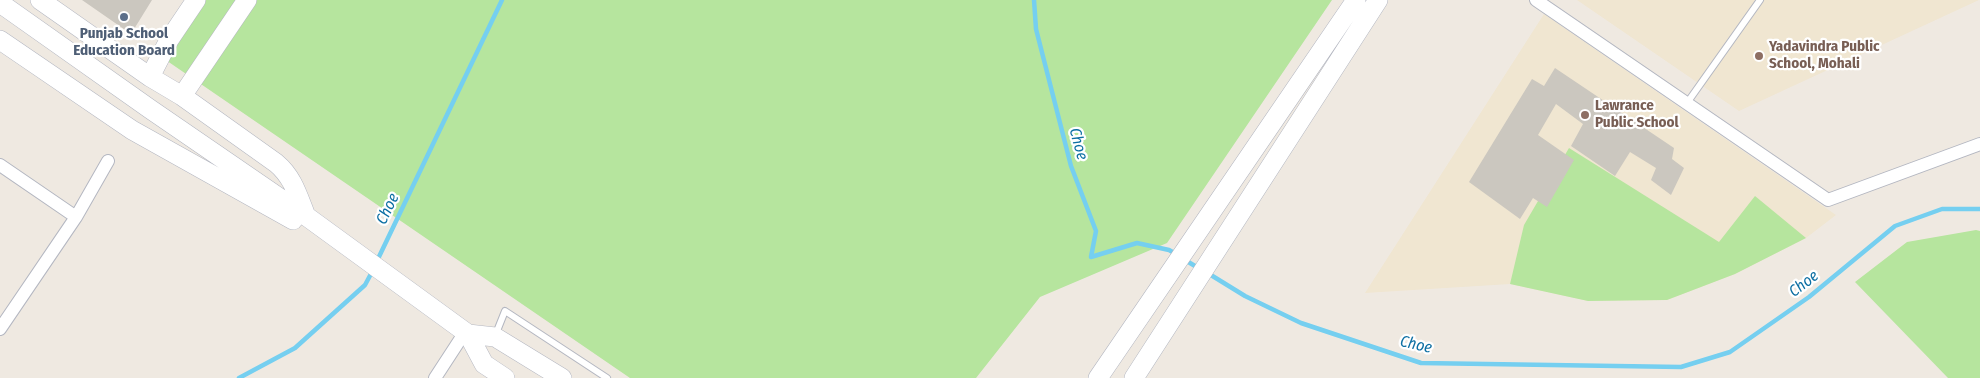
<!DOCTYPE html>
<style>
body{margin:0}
canvas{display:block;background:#efe9e1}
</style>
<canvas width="1980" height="378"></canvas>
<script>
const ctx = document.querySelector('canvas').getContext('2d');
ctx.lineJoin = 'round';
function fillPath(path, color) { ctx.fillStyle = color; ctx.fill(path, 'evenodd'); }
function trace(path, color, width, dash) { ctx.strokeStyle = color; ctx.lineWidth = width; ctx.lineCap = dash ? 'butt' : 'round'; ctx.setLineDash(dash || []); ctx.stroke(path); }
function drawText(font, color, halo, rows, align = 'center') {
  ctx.font = font + ' "Fira Sans Condensed",sans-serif'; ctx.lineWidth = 4.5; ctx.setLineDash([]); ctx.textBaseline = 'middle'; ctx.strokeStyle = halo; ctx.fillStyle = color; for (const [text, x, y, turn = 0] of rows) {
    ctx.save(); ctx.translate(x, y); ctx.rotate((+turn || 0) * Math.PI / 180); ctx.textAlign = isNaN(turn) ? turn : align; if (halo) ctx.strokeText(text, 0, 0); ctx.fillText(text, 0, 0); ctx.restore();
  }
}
fillPath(new Path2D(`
 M1577 0H1979L1739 111Z
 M1544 14 1836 215 1806 238 1735 274 1667 300 1588 301 1510 284 1365 293Z`), '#f0e6d1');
fillPath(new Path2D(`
 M195 0H1332L1167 243 1040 297 976 378H630L157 54Z
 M1569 148 1719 242 1755 196 1806 238 1735 274 1667 300 1588 301 1510 284 1524 225Z
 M1976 230 1980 231V378H1948L1855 282 1907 242Z`), '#b6e59e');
trace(new Path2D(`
 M1034 0 1036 29 1071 166 1096 231 1091 257 1137 243 1169 250 1176 254
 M1185 260 1200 269
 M376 263 502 0
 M1206 272 1245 296 1301 323 1421 363 1681 367 1730 352 1809 297 1895 226 1942 209H1980
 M239 378 295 348 365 285 373 270`), '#75cff0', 4.5);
fillPath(new Path2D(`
 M82 0H152L131 34Z
 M1555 68 1674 148 1672 159 1684 168 1671 195 1651 180 1656 168 1630 152 1615 176 1571 146 1583 124 1556 104 1538 135 1574 160 1547 207 1533 198 1520 219 1469 182 1532 79 1544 86Z`), '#cbc7bf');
const lane = new Path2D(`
 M1687 103 1760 0
 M495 336 505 311 607 378`);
const street = new Path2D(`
 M1536 0 1828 200 1980 144
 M0 165 76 217
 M0 329 76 217 108 161
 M435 378 465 332`);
const secondary = new Path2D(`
 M40 0 150 77 182 96 276 163C293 177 298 196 306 216
 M0 3 150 109 306 216 468 334 484 364 505 378
 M0 40 132 130 293 220
 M150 77 169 40 196 0
 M182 96 247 0
 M468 334 495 337 562 378
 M1098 378 1356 0
 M1134 378 1378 0`);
trace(lane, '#b4b7c1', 8);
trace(street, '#b4b7c1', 14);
trace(secondary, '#b4b7c1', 20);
trace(lane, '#fff', 6);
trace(street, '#fff', 12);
trace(secondary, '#fff', 19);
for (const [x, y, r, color] of [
 [124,17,5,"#5c6f8a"],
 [1759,56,5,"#8d6e63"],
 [1585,115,5,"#8d6e63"]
]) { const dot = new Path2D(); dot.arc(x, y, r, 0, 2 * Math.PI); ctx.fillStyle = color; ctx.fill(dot); trace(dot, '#fff', 2); }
drawText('bold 15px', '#4e5e75', '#fff', [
 ["Punjab School",124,34],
 ["Education Board",124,51]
]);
drawText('bold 15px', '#785e54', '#fff', [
 ["Yadavindra Public",1769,47],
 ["School, Mohali",1769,64],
 ["Lawrance",1595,106],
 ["Public School",1595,123]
], 'left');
drawText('italic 16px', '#0d6fa3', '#fff', [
 ["Choe",1078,144,75],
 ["Choe",388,209,-64],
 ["Choe",1804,284,-38],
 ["Choe",1416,345,13]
]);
</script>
